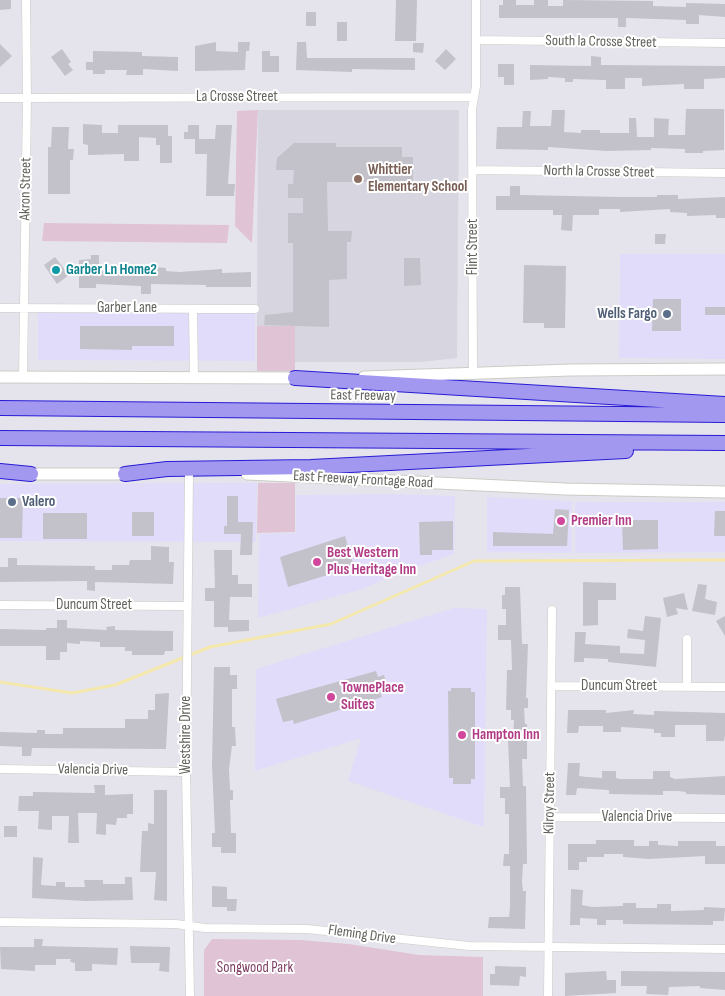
<!DOCTYPE html>
<style>
body{margin:0}
canvas{display:block;background:#e5e4ed}
</style>
<canvas width="725" height="996"></canvas>
<script>
const ctx = document.querySelector('canvas').getContext('2d');
ctx.lineJoin = 'round';
function fillPath(path, color) { ctx.fillStyle = color; ctx.fill(path, 'evenodd'); }
function trace(path, color, width, dash) { ctx.strokeStyle = color; ctx.lineWidth = width; ctx.lineCap = dash ? 'butt' : 'round'; ctx.setLineDash(dash || []); ctx.stroke(path); }
function drawText(font, color, halo, rows, align = 'center') {
  ctx.font = font + ' "Sofia Sans Condensed",sans-serif'; ctx.lineWidth = 4; ctx.setLineDash([]); ctx.textBaseline = 'middle'; ctx.strokeStyle = halo; ctx.fillStyle = color; for (const [text, x, y, turn = 0] of rows) {
    ctx.save(); ctx.translate(x, y); ctx.rotate((+turn || 0) * Math.PI / 180); ctx.textAlign = isNaN(turn) ? turn : align; if (halo) ctx.strokeText(text, 0, 0); ctx.fillText(text, 0, 0); ctx.restore();
  }
}
fillPath(new Path2D(`
 M620 254H725V359L619 358Z
 M38 311 255 312V361L38 360Z
 M257 483 256 542 0 541V484Z
 M390 494 455 496 454 554 390 576 389 527V577L363 589 258 618 259 534 296 533V495Z
 M487 497 572 501V553L487 552Z
 M575 502H725V552L575 553Z
 M454 608 487 609 484 827 348 781 361 738 255 771 256 669Z`), '#e0dcf9');
fillPath(new Path2D(`
 M258 110H459L457 358 421 362H295V326H257Z`), '#d7d5df');
fillPath(new Path2D(`
 M258 110 252 243 235 226 237 111Z
 M44 223 229 225 227 243 42 241Z
 M257 326H295V371H257Z
 M258 483H295V532L257 533Z
 M212 939 300 940 349 944 419 955 483 957V996H204V950Z`), '#e1c3d6');
trace(new Path2D(`
 M0 682 72 693 115 685 210 647 331 624 474 561 725 560`), '#f4e7ac', 3);
fillPath(new Path2D(`
 M0 0H11V9L0 10Z
 M396 0H417L416 41H395Z
 M503 0H516V5H534V0H548V6H563V0L653 1V6L686 7V3L725 4V17L699 15V24H686V20L626 18V27H618V18H499V5H503Z
 M306 12H316V26H306Z
 M337 22H347V41H337Z
 M216 42V51L238 52V42H250L249 51H246L245 70 195 71V46Z
 M297 42H306L307 58H415V70L352 69V72L296 70Z
 M413 43H424L423 53 413 52Z
 M0 44 12 56 0 67Z
 M62 49 71 62 68 64 73 70 65 76 51 57Z
 M446 49 456 59 445 70 435 61Z
 M93 51 142 52V56L178 57V71L143 69V75H126L127 70H105V74H93V70H86V62H93Z
 M262 51H270V56H279V72H262Z
 M591 56 601 57V65L725 66V78L704 79V89H684V84L642 86V78H625V89H606V80L573 79V82H565V78L548 77V79L530 80V65L591 66Z
 M498 64H514V85H504V77H498Z
 M686 109H724V150L703 151V153H685V149L651 148V150L607 151 548 147V150L496 149 497 127H522L523 111H531L530 126H551L552 110H565L564 132 581 133V130H600V133H629V118H636L637 137H654V118L669 119 668 135H685Z
 M83 124 102 125V133H118V125H168V136H172V163H160V145H156V138L139 137V161H124V154L88 155V145L83 144Z
 M188 125H199V139H215L216 125H232L228 184H235L234 196H206L207 154H195V139H184V132H188Z
 M52 127H69L68 149H74L73 160H70V194H48V147H51Z
 M294 143H336V147H402V157H413V182H327L328 231H352L351 242H347V279L329 280V327L264 325 265 315 293 312V243H288V213H303V198H288V184H293L294 170H276L277 158Z
 M510 186H520V195L621 197H657V195H678V199L725 197V218H716V215L687 216V213L670 212V209L620 212V209H599V215H573L572 231 561 230 562 215H553V210H496V196H510Z
 M655 234H666L665 244H655Z
 M91 255H99V271L155 273V267L166 268V271L179 272 222 269V273L251 272V287H206V285L151 284V294H141V286L96 284V288H79V260L91 259Z
 M55 257 69 275 57 284 44 265Z
 M404 258H420L421 285 404 286Z
 M524 265 566 266 565 328H544V323H523Z
 M653 299H681V331H652Z
 M705 307H725V315H705Z
 M80 326H174V346H132V350L80 349Z
 M227 496H238V522H253L252 555H240L241 534H224V526H227Z
 M0 498H23L22 538H0Z
 M555 509 569 510 567 546H493V532L553 534Z
 M715 511H725V536H714Z
 M132 512H154V536H132Z
 M43 513H87V539H43Z
 M622 520H658V549L623 550Z
 M453 521V550H432V555H420L419 522Z
 M345 536 354 567 288 587 280 557Z
 M151 546 169 547V562H174L173 584 95 582V591L87 590V581L0 582V567H8V558H17V565L95 566V570H112V565H129L130 560H151Z
 M214 550H232V575H238V584H252V597H230L229 620H249V631L228 632V627H214V601H205V588H215Z
 M583 582 616 583V600H598V625L583 626Z
 M698 584 707 585 705 599 717 602 715 615 692 611Z
 M505 587H520L522 644H528L526 698H528V708H524L525 724H527V759H522L523 786H526L527 864H523L522 882 523 891H526L525 929 488 928 489 917H509L510 907V866H503L504 854H509V814H505V798H500V787H510L508 740H513L514 720H511V710H506L507 670H512L511 640H498V625H506V609H502V595H505Z
 M684 593 688 610 676 608 678 614 667 617 663 598Z
 M645 616 661 618 656 667 608 662V659L584 658V662H574L575 632H586L585 644 620 646V653L644 654 645 640 627 638 628 629 643 631Z
 M725 616V636L716 621Z
 M57 620H67V628L107 630 106 627 115 626V630L173 631V651H165L164 655H132V651H125V647H100V642L80 641V644L67 643V652H60V660H46V646H0V629L46 630V628H57Z
 M214 667H230V675H237V689H232V727H235L236 746H232L229 769 230 790H233V800H230L231 833H236V853H221V847H212V833H215L212 765Z
 M376 671 378 677 384 675 388 689 380 692 382 697 294 724 293 720 283 722 276 699Z
 M451 688H471V692H475V779H471V784H453V778H449L448 691H451Z
 M169 693 166 749 32 748 31 756H22V747L0 746V732L37 733V730H45V734H63V728H125V719H148V710H155V694Z
 M568 710H606V713L634 710 633 714 654 715V711L725 713V735L724 741H706V725H675V737H661V733H654V729L621 727V732H603V726H579L578 733H567Z
 M568 763H580L579 776 587 777 602 778V771H616V778L620 779H653V771H670V777L675 779 725 776V795L686 794V792L678 791H663V795L609 794V790L577 788 576 795H566Z
 M94 785H105V795L133 794V814H127V818H117L116 825 106 824V835L96 834 97 813H78L79 843H68L69 816H52V830L38 829 39 811H18L19 796H33V792L95 793Z
 M154 790H167V901L154 900 156 872H140L142 831H148V823L154 824Z
 M4 826H17V837H4Z
 M596 840H634V846H649V841H658V845L678 846V841H716V846H725V864H705V856L649 859 623 857V854H604V857H587V862H579V870H568V844H596Z
 M33 857 43 858 41 885 56 886V882H65V887H85L84 880H103V884H125V877H132L133 900 85 901 32 898Z
 M212 886 227 887V899H237L236 911H227V907H212Z
 M571 889 583 890 582 905 592 907 623 906V903H636V908H657V904H671V911L704 910V907L725 908 724 921H713V925L623 924V920H606V925H597V919L580 918V925H570Z
 M34 939H43L42 946 118 948 117 965 92 964V971H75V963L70 962 71 959H56V965H35V971L1 969 0 947H34Z
 M130 946 170 947 169 972 159 971 160 963H131Z
 M495 966 526 967V977L520 976 519 986 490 985V974H495Z
 M606 971 607 980H616V993L565 996V973Z
 M621 971 725 972V990L700 988V986L669 987 668 995 646 994 647 986H621Z`), '#c3c2ca');
const street = new Path2D(`
 M477 40 725 43
 M0 98 474 97
 M473 170 725 173
 M0 308 255 309
 M193 309 194 378
 M473 374 472 109 476 86V0
 M23 377 27 98 26 0
 M189 474 186 772 190 996
 M0 605 187 606
 M551 686 725 687
 M687 687V639
 M0 769 186 772
 M550 817 725 818
 M0 922 176 924 205 928 307 929 469 946 725 949
 M548 996 552 610`);
const secondary = new Path2D(`
 M0 377 303 378
 M364 377 571 370 725 369
 M24 474H133
 M247 474 565 489 725 492`);
const highway = new Path2D(`
 M295 378 725 404
 M0 408 725 415
 M0 438 725 443
 M0 471 31 474
 M125 474 167 469 311 467 626 451`);
trace(street, '#cacac5', 9);
trace(secondary, '#ccccc5', 13);
trace(highway, '#281bd5', 16);
trace(street, '#fff', 8);
trace(secondary, '#fff', 11);
trace(highway, '#a398f0', 14);
for (const [x, y, r, color] of [
 [358,179,5,"#8d6e63"],
 [56,270,5,"#0f9aa8"],
 [667,314,5,"#5c6f8a"],
 [12,502,5,"#5c6f8a"],
 [561,521,5,"#d1479c"],
 [317,562,5,"#d1479c"],
 [331,697,5,"#d1479c"],
 [462,735,5,"#d1479c"]
]) { const dot = new Path2D(); dot.arc(x, y, r, 0, 2 * Math.PI); ctx.fillStyle = color; ctx.fill(dot); trace(dot, '#fff', 2); }
drawText('15px', '#63625c', '#fff', [
 ["South la Crosse Street",601,42,1],
 ["La Crosse Street",237,97],
 ["North la Crosse Street",599,172,1],
 ["Akron Street",26,189,-89],
 ["Flint Street",473,247,-90],
 ["Garber Lane",127,308],
 ["East Freeway",363,396,1],
 ["East Freeway Frontage Road",363,480,3],
 ["Duncum Street",94,605],
 ["Duncum Street",619,686],
 ["Westshire Drive",186,735,-90],
 ["Valencia Drive",93,770,1],
 ["Kilroy Street",550,803,-89],
 ["Valencia Drive",637,817],
 ["Fleming Drive",362,935,8]
]);
drawText('bold 15px', '#785e54', '#fff', [
 ["Whittier",368,170],
 ["Elementary School",368,187]
], 'left');
drawText('bold 15px', '#0d838f', '#fff', [
 ["Garber Ln Home2",66,270]
], 'left');
drawText('bold 15px', '#4e5e75', '#fff', [
 ["Wells Fargo",657,314],
 ["Valero",22,502,"left"]
], 'right');
drawText('bold 15px', '#b23c85', '#fff', [
 ["Premier Inn",571,521],
 ["Best Western",327,553],
 ["Plus Heritage Inn",327,570],
 ["TownePlace",341,688],
 ["Suites",341,705],
 ["Hampton Inn",472,735]
], 'left');
drawText('15px', '#7f3f63', '#fff', [
 ["Songwood Park",255,968]
]);
</script>
